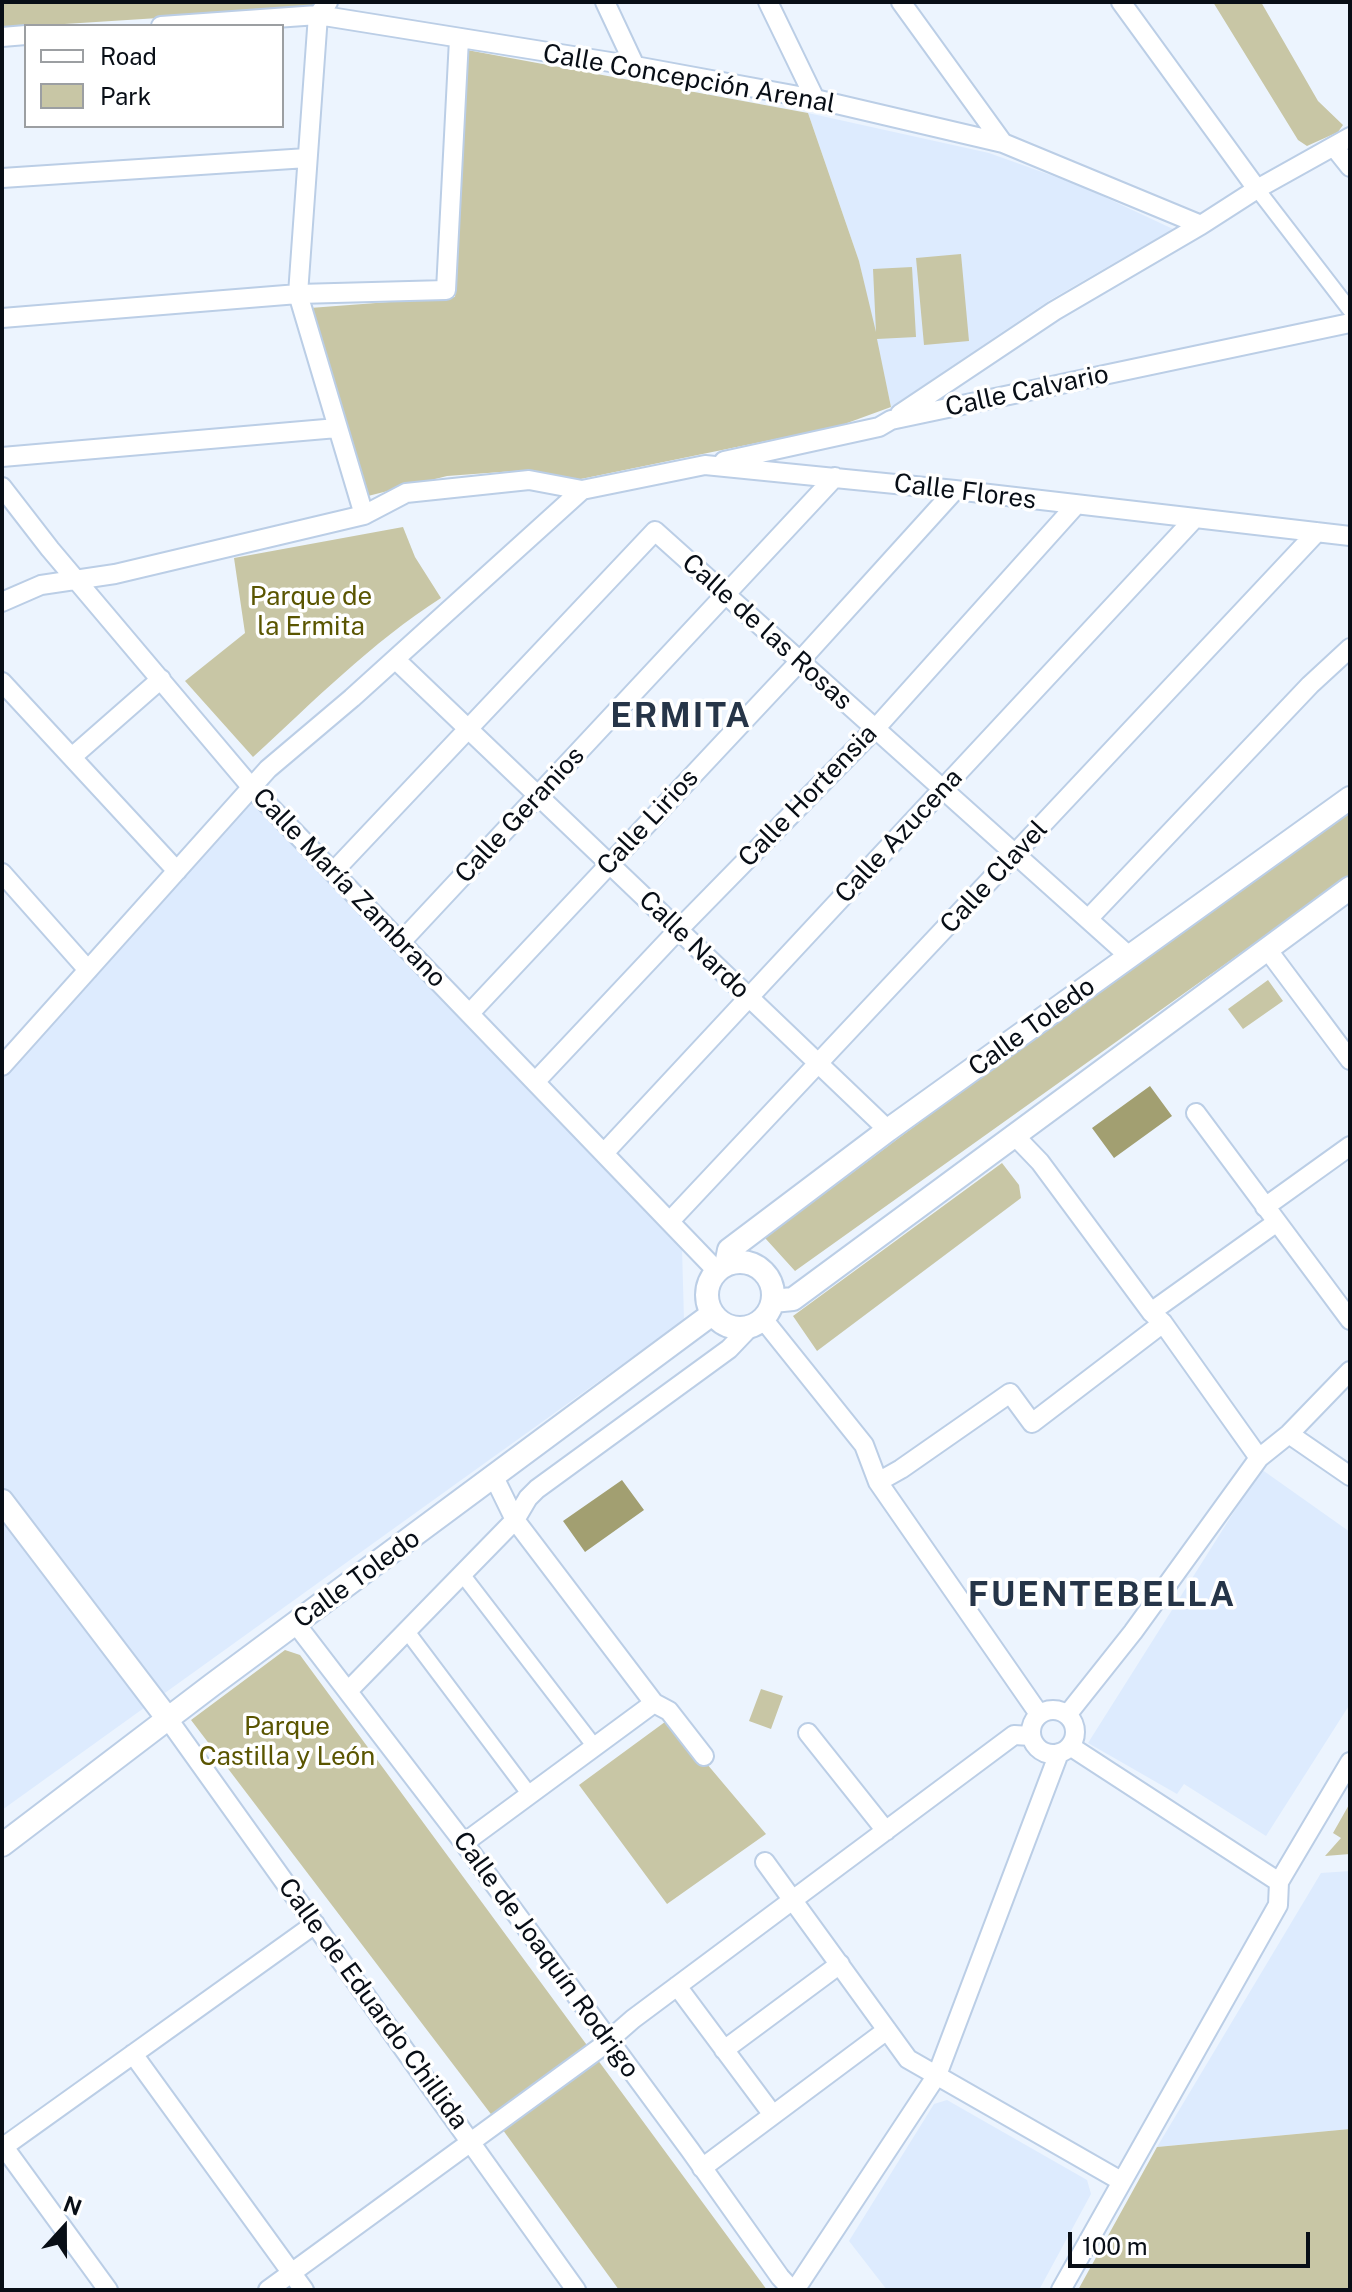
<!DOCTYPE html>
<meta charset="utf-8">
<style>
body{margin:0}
#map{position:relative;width:1352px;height:2292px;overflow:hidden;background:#ecf4fe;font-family:"Public Sans",sans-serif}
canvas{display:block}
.frame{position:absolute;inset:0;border:4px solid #080e16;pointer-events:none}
.legend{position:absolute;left:24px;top:24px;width:260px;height:104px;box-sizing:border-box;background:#fff;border:2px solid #9c9fa2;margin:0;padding:10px 14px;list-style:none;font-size:24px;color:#080e16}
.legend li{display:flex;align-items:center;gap:16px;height:40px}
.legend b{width:40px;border:2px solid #9c9fa2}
.north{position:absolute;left:24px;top:2188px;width:80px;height:80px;-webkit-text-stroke:6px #fff;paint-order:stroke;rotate:21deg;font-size:22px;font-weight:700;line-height:32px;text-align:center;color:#080e16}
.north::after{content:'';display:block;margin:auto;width:28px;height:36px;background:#080e16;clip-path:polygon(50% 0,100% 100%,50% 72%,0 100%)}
.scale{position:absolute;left:1068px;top:2232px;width:242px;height:36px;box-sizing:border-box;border:4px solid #080e16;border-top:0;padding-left:10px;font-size:24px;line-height:28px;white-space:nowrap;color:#080e16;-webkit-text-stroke:6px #fff;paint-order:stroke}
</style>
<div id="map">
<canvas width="1352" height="2292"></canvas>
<div class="frame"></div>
<ul class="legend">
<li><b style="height:10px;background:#fff"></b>Road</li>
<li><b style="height:22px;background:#c8c6a5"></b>Park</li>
</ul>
<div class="north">N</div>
<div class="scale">100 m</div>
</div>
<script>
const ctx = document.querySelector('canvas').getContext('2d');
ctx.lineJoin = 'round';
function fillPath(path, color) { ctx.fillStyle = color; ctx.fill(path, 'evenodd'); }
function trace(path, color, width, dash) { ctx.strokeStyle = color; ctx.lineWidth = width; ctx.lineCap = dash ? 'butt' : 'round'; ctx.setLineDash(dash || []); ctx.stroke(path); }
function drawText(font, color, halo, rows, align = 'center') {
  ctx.font = font + ' "Public Sans",sans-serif'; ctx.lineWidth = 7; ctx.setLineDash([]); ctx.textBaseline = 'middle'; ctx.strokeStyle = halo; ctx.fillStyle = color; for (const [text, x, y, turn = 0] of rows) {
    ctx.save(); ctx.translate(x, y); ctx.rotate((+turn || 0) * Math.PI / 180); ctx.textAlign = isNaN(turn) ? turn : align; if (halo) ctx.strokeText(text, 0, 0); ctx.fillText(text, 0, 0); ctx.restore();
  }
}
fillPath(new Path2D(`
 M808 113 989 153 1081 186 1173 229 1050 300 891 407 859 261Z
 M253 801 682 1248 684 1320 2 1810V1078Z
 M1261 1469 1350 1532V1704L1266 1836 1184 1784 1177 1794 1088 1743Z
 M1350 1871V2129L1157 2147 1321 1873Z
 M947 2100 1087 2180 1091 2194 1039 2290H887L849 2241 934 2104Z`), '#ddebfe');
fillPath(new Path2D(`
 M2 2H320L315 8 2 28Z
 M1213 2H1261L1318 101 1343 125 1338 132 1307 146 1298 140Z
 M467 50 808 113 859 261 876 332 873 269 912 267 916 337 877 339 891 407 839 426 571 481 528 470 447 476 368 496 347 436 310 308 455 297Z
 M961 254 969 341 924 345 916 258Z
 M403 527 415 557 441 598C372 642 313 702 253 757L185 681 245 633 234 558Z
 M1350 801V875L795 1271 765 1238Z
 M1268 980 1283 1001 1243 1029 1228 1009Z
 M1002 1163 1019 1185 1021 1198 817 1351 793 1316Z
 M285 1650 300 1655 767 2290H619L500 2126 191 1720Z
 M761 1689 783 1696 771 1729 749 1721Z
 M669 1719 766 1834 667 1904 579 1785Z
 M1350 1803V1854L1325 1856 1341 1838 1333 1833Z
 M1350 2129V2290H1078L1157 2147Z`), '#c8c6a5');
fillPath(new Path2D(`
 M1150 1086 1172 1116 1114 1158 1092 1128Z
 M622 1480 644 1510 585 1552 563 1521Z`), '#a29f71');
const pedestrian = new Path2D(`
 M1257 189 1350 310
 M462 1574 595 1747
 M406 1630 530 1795`);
const minor = new Path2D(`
 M328 2 318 15 298 294 364 515
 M605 2 635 66
 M768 2 815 99
 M901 2 1003 143
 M1121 2 1257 189
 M161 26 318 15 635 66 815 99 1003 143 1201 225
 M2 37 26 35
 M1334 147 1350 167
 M2 178 307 158
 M2 318 298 294 446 290 459 39
 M900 414 1054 311 1201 225 1257 189 1350 137
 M2 457 337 428
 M724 461 879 427 891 420 1350 323
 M2 487 50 549 252 788 717 1271
 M2 602 41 585 115 574 364 515 406 493 529 480 582 490 705 465 955 490 1350 536
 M395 659 888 1130
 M2 682 177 871
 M72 757 161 679
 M333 872 655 531 1130 957
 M2 873 88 970
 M1089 918 1310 685 1350 648
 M401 942 835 477
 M1267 949 1350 1060
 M470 1013 800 661 955 490
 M2 1066 268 769 352 698 582 490
 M535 1082 678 930 875 729 1076 505
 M1196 1113 1350 1320
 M1015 1136 1040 1162 1151 1312 1163 1323 1259 1458
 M604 1153 1195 518
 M1265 1207 1350 1146
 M670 1221 1317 532
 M1151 1312 1277 1222
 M763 1319 864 1445 878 1482 1039 1714
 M1289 1434 1350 1476
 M494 1477 515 1520 654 1703 669 1711 704 1756
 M878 1482 901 1469 1010 1393 1032 1423 1163 1323
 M296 1624 464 1843 690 2150 780 2277 792 2290
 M348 1691 515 1520 528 1498 537 1489 729 1349 750 1327
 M1031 1732a22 22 0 1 1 44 0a22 22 0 1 1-44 0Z
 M1067 1715 1133 1632 1259 1458 1289 1434 1350 1371
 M168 1719 576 2290
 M808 1733 886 1831
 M1070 1746 1279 1882
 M464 1843 654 1703
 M765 1862 908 2059 1121 2181
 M677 1986 773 2115
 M724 2050 840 1964
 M133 2054 304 2290
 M4 2147 108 2290
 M2 2148 315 1924
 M702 2168 887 2030
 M268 2290 601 2047 633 2019 1014 1735 1031 1736
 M795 2290 937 2075 1059 1753
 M1061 2290 1278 1905 1279 1882 1350 1762`);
const tertiary = new Path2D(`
 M707 1295a33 33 0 1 1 66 0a33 33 0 1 1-66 0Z
 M726 1265 729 1250 888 1130 1350 798
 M773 1301 793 1299 1350 888
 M2 1501 168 1719
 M2 1845 212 1685 712 1314`);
trace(pedestrian, '#bbcee6', 18);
trace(minor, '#bbcee6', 22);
trace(tertiary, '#bbcee6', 26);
trace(pedestrian, '#fff', 14);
trace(minor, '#fff', 18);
trace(tertiary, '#fff', 22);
drawText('26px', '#080e16', '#fff', [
 ["Calle Concepción Arenal",689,79,10],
 ["Calle Calvario",1027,391,-12],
 ["Calle Flores",965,492,7],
 ["Calle de las Rosas",767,632,42],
 ["Calle Hortensia",808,796,-46],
 ["Calle Geranios",520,815,-47],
 ["Calle Lirios",648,822,-47],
 ["Calle Azucena",899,836,-47],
 ["Calle Clavel",994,877,-47],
 ["Calle María Zambrano",349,888,46],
 ["Calle Nardo",694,945,44],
 ["Calle Toledo",1032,1027,-36],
 ["Calle Toledo",357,1579,-36],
 ["Calle de Joaquín Rodrigo",546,1955,54],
 ["Calle de Eduardo Chillida",373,2004,54]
]);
drawText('26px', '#5a5501', '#fff', [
 ["Parque de",311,597],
 ["la Ermita",311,627],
 ["Parque",287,1727],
 ["Castilla y León",287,1757]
]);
ctx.letterSpacing = '2px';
drawText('bold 34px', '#263548', '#fff', [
 ["ERMITA",681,717],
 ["FUENTEBELLA",1102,1596]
]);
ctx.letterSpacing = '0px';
</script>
